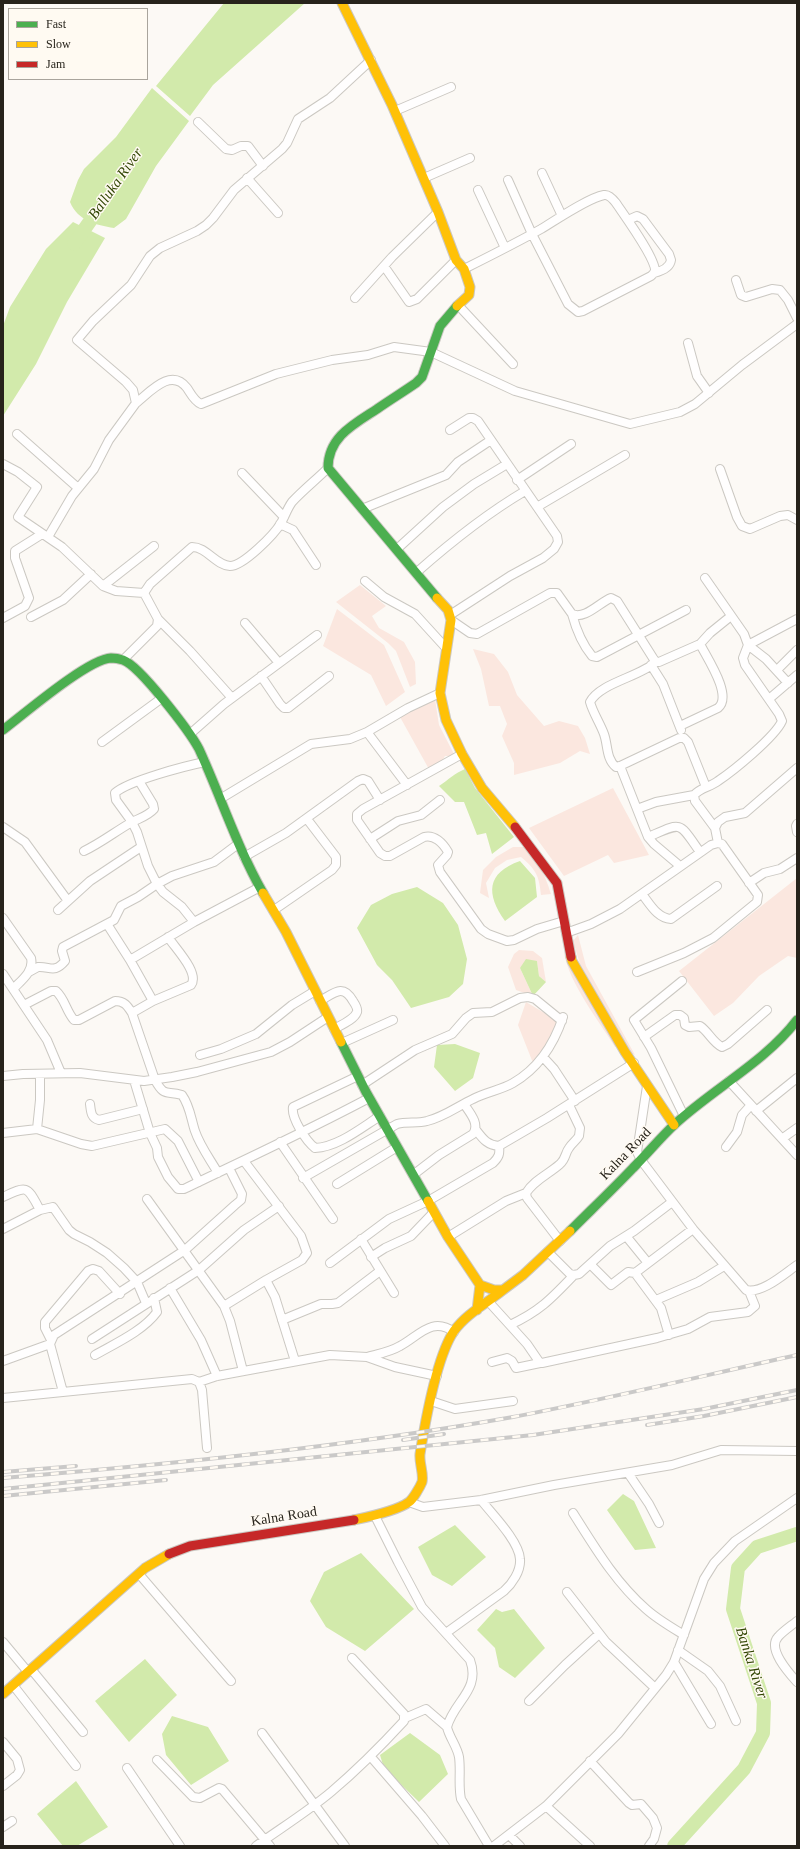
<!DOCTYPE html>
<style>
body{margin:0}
#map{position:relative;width:800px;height:1849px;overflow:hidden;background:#fcf9f5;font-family:Georgia,serif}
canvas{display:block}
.frame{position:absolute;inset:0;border:4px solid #27231b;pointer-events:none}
.legend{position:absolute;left:8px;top:8px;width:140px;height:72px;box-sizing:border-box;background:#fffaf2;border:1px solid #a9a49c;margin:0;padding:5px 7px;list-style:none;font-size:12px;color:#27231b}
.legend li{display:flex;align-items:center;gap:8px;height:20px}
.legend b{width:20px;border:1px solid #a9a49c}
</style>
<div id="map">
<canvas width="800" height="1849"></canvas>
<div class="frame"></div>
<ul class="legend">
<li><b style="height:5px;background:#4caf50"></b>Fast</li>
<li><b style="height:5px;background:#ffc107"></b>Slow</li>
<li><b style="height:5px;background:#c62828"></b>Jam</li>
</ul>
</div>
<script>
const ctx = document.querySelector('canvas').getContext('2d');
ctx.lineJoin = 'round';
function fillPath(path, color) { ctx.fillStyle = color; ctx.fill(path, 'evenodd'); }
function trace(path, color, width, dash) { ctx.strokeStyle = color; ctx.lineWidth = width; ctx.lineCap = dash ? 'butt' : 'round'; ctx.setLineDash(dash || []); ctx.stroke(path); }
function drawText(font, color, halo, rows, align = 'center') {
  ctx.font = font + ' Georgia,serif'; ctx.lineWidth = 3; ctx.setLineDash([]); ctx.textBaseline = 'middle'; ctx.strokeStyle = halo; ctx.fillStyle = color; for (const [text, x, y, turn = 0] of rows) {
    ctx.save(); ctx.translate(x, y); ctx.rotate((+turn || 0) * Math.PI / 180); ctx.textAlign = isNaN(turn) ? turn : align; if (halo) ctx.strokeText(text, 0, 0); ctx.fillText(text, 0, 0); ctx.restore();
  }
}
fillPath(new Path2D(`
 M360 585 386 606 372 616 379 628 404 642 415 662 416 684 410 687 396 651 388 643 336 602Z
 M337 609 384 645 405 692 386 706 371 675 323 646Z
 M473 649 494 654 508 672 517 695 544 726 559 721 578 726 585 738 590 754 580 751 560 763 514 775V763L502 736 507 724 500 706H489L481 669Z
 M435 699 439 725 455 756H445L440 765 430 771 400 717 419 705Z
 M613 788 649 855 614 863 608 855 564 876 529 828Z
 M513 847H524C539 865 544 871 551 894L541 895C539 875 536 870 521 857L507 860 495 868 486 883 489 898 480 893 483 870 496 857Z
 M797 878V958L788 956 759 976 733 1003 714 1016 679 971Z
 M578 935 586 966 635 1055 631 1053 580 964 573 941Z
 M519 950 533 951 542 958 546 982 539 976 537 961 520 968 533 996 516 990 508 967 514 954Z
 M564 953 618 1046 615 1047C599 1021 569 983 564 953Z
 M526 1002 558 1021 546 1048 533 1063 518 1025Z`), '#fbe7df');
fillPath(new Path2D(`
 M224 3H305L213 85 190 116 156 86Z
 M152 88 189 121 156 166 126 219 114 228C96 225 78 221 70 202L78 180 84 169 116 137Z
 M73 222 105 238 67 302 36 364 3 416V326L10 307 46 249Z
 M465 769 475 788 514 837 492 854 486 833 477 835 464 802H455L439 786C448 780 455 773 465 769Z
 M520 861 535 878 537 897 505 921C486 894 486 873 520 861Z
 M417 887 443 903 458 925 467 959 463 984 449 997 411 1008 392 980 377 965 357 928 371 905 392 894Z
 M526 959 537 961 539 976 546 982 533 996 520 968Z
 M455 1044 480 1053 473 1078 455 1091 434 1067 437 1045Z
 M623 1494 634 1501 656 1548 635 1550 607 1510Z
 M455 1525 486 1557 452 1586 432 1575 418 1547Z
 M361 1553 414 1609 365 1651 326 1627 310 1601 324 1572Z
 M496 1609 502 1612 514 1609 545 1648 515 1678 499 1667 495 1648 477 1630Z
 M145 1659 177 1695 129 1742 95 1701Z
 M172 1716 208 1727 229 1761 191 1785 166 1755 162 1734Z
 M410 1733 440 1755 448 1774 419 1802 384 1768 380 1755Z
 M76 1781 108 1827 77 1846H63L37 1814Z`), '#d2eaab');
trace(new Path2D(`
 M74 244 100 207
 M674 1846 744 1769 763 1733 764 1703 733 1609 738 1568 757 1547 797 1534`), '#d2eaab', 14);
const street = new Path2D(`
 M395 111 451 87
 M198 122 226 149 232 150 241 146H248L263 166
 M542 173 562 216
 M247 178 278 213
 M424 178 470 158
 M478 190 505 248
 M628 220 637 216 643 219 669 254 671 260C670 268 662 271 654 273
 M384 266 409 302 417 299 456 260
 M464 269C490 256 516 243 541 229 556 220 588 198 604 195 609 194 613 199 616 203 624 215 657 260 655 272L651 276 583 311 578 312 568 304 532 234 508 180
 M736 280 741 295 746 297 772 289 780 290 788 300 797 318
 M355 298 392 257 438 212
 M458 305 513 364
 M688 343 697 376 709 393
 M136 403C150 392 171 367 187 388 191 394 194 401 201 404L276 374 332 360 368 355 394 347 431 352 515 391 630 424 680 412 695 404 742 365 797 324
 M17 434 78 488
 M3 464 18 472 37 487 18 517 62 547 103 586 116 591 144 593
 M720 469 737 517 742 526 750 529 780 516 788 515 797 520
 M242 473 284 517
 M517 480 571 444
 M537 507 625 455
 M362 509 446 475 458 462 491 440
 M280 524 293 530 316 565
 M48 537 72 496 94 469 109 440 136 403 133 390 126 382 77 340 93 321 131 285 150 256 160 248 197 231 206 225 213 218 234 190 282 149 287 143 298 119 330 98 371 60
 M397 549 443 507 474 484 507 464
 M417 572C451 542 486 514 525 491
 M705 578 744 634 748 645 743 658 745 665 779 714 782 721C775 737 733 771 718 781 710 787 700 788 694 795L695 801 715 828
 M365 581 384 597 415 614 446 648
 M103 586 154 546
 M572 614C576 629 582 644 592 656L597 657 686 610
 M450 615 510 576 543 558 554 549 558 542 557 536 478 421 473 418H469L450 430
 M31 617 63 600 91 574
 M3 618 25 606 29 598 15 558V551L42 534
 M158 619 190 651 232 698
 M451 620 470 633 477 634 550 593H557L572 614C585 620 600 602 611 598L617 601 653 658 656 662H659L700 644 710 633 731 616
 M245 623 279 663
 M123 660 157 626 158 619 144 593 150 584 192 547C207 547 215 565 230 566 243 566 274 535 281 523 285 516 287 509 292 502 303 490 317 479 328 468
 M656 662C639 677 600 683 590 702 593 713 600 723 604 734 608 745 606 759 616 767L620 766 679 738H684L688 742 706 787
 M651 665 663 684 681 730
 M777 670 797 650
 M261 676 280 704 284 708H288L329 676
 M788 683 766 659 748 645 797 619
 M769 699 797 675
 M680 726 718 708C733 696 707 658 700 644
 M367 732 407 785
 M190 734 224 704 317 635
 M102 742 162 698
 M462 754 363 809 357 814V820L380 853 385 856H390L424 837C434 834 443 843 448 852L447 855 438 865 440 872 481 929 488 934 507 941 514 940 537 929 564 921
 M620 766 648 837 654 844 680 866
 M220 799 311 744 350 739 367 732 408 708 440 693
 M637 809 656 802 694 795
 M797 824 796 826 797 832
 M3 827 25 842 68 901
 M648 837C683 822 678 821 700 852
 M370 839 398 821 421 815 440 800
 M718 843 715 828 718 822 725 817 745 813 797 768
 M84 851C101 843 116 831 132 822 140 818 148 816 154 809L153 804 139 781
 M244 857 286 833 358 781 363 779 368 781 380 800
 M749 883 764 873 780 869 797 858
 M642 894C650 904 657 918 671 919L717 886
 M58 910 90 881 141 847
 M274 910 332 870 336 865V857L307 819
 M3 918 31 958C34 971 22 980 14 988
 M194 922 182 907 163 892 157 884 148 866 137 832 132 822 116 800 115 793C128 781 185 766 205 762
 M107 924 130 960 153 1001
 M566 933 591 924 620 909 711 845 718 843 722 844 758 895 757 902 713 938 684 953 637 972
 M130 960 194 922 260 887
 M29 972 38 967C50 966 54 974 65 961L62 951 63 947 114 920 121 906 138 897 157 884 172 876 214 862 238 844
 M3 974 47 1040 61 1073
 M682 981 634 1020 651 1048 684 1116
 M320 1001C334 993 343 983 353 1001 355 1004 358 1008 357 1012 354 1020 341 1025 334 1029
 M24 1005 51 991H56C65 999 66 1011 74 1020H79L115 1001C124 1001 127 1005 132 1013L155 1080C165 1098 166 1090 182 1095 190 1106 191 1119 195 1131 200 1146 210 1159 218 1173
 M132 1013 153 1001 191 985C200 973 175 948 168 937
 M644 1037 675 1015H680L684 1018 685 1025 689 1027 700 1026C709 1032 712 1042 722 1047L728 1044 767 1010
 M342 1043 393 1020
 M200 1055 221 1049 256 1034 292 1005 315 991
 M543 1057 554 1069 575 1101
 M3 1076 23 1074 80 1073 144 1081 172 1077 197 1072 271 1052 290 1042 328 1017
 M358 1076 293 1107C291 1118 306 1141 315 1148 338 1147 361 1128 380 1116
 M134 1080 150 1133 157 1148 158 1157 168 1177 178 1189H184C246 1159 309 1130 369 1098
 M729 1081 797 1155
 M362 1085 415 1050 452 1034 466 1018 473 1013 492 1012 520 998 528 997 535 999 562 1021
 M647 1086 637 1152 641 1160 693 1229 746 1290C762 1294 784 1274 797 1265
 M90 1104C91 1112 91 1118 99 1120L143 1109
 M756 1111 797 1078
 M37 1129 40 1100V1074
 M476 1130C483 1139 487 1145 499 1146L547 1118 634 1063
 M3 1133 37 1129 81 1144 92 1146 165 1129 178 1141 199 1182
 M783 1138 797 1128
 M280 1142 333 1219
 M726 1147 737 1132 742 1115 751 1105
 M413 1175 439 1155 473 1134C480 1124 470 1113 464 1104
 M303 1178 397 1124C407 1121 417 1124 427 1121 444 1117 458 1106 473 1099 486 1092 501 1090 513 1083 539 1068 554 1044 563 1017
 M337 1184 397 1147
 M3 1197C28 1185 27 1186 40 1210
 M147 1199 224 1306 230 1321 243 1371
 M3 1229 40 1210 53 1207 69 1230 74 1234 90 1242 107 1253 124 1268 137 1282 146 1303
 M626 1236 648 1263
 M448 1237 506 1201 526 1193
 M361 1239 394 1293
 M560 1241 527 1198 526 1193C534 1180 549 1174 560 1164 566 1159 565 1153 569 1148 572 1143 576 1141 579 1136L580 1128 569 1105
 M548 1252 570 1274 574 1275 579 1274 610 1246 634 1231 672 1202
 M371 1257 385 1248 411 1236 434 1212
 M330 1263 389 1219 428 1201 493 1163C499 1157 500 1154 499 1146
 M590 1264 611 1285 628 1272 635 1273 661 1308 669 1335
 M635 1273 693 1229
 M266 1280 275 1297 295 1361
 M170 1288 201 1340 217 1376
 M656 1300 698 1282 724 1266
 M488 1301 527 1344 540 1363H542L657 1338 688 1329 710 1317 748 1312 755 1306 749 1291
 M224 1306 266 1280 302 1260 307 1253 301 1236 244 1161
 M282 1320 321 1304H332L338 1303 380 1271
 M510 1325C540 1311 551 1299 574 1275
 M92 1339 199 1270 244 1230 279 1206
 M51 1340 45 1328V1322L88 1271 93 1269 99 1271 120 1294
 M95 1355C116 1343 143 1331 157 1312L154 1298
 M367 1357C378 1354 390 1352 400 1346 419 1336 432 1316 454 1332
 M3 1361 50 1344
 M492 1362 507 1358 512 1361 516 1368 540 1363
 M199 1382 217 1376 330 1355 367 1357 395 1367 437 1376
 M63 1392 50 1344 54 1335 185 1250 235 1205 241 1200 242 1194 229 1168
 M3 1398 192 1379 199 1382 202 1390 207 1448
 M431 1401 455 1409 513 1401
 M628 1473 649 1504 659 1523
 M409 1502 423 1507 481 1500 554 1485 672 1465 721 1450 797 1451
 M573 1513C594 1546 615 1582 646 1609 657 1619 671 1627 684 1635
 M375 1516 398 1562 422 1607 470 1660C481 1690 454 1701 447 1727 449 1737 457 1746 459 1757 461 1771 458 1785 461 1799L489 1846
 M139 1574 231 1681
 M567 1592 606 1642 655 1688
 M797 1621C791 1626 783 1631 778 1637 767 1649 789 1673 797 1682
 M446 1633 504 1591C512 1584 521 1571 520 1559 519 1541 492 1514 481 1500
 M3 1642 28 1672
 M678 1650 708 1671 720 1686 736 1721
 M674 1662 711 1724
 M31 1669 83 1732
 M13 1685 76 1766
 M529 1701 565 1665 599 1634
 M405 1718 426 1709 447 1727
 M262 1733 345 1846
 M3 1742 17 1759 20 1770 17 1775 3 1786
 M371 1757 422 1816 445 1846
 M157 1760 193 1797 200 1798 219 1788 222 1789 270 1846
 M590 1761 629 1803 632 1805 641 1804 653 1818 657 1828 654 1839 649 1846
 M127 1768 180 1846
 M546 1806 590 1846
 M3 1827 12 1821
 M509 1835 520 1846
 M256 1846C281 1828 307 1812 331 1792 357 1770 381 1746 404 1721V1714L352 1658
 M494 1846 546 1806 618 1734 666 1675 674 1662 704 1579 714 1563 735 1541 797 1498`);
const fast = new Path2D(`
 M437 598 328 468C328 437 354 424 377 409 390 400 403 392 416 383L422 377 440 326 457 306
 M3 730C24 714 88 659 111 658 114 658 120 659 123 660 140 666 190 732 199 749 221 797 237 847 263 893
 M341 1042 366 1092 428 1201
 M570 1231C591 1210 612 1190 633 1168 647 1154 660 1138 675 1124 713 1089 766 1061 797 1020`);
const slow = new Path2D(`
 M342 3 392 105 438 212 456 260 464 269 470 287 469 295 457 306
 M437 598 448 610 451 620 440 693 446 720 462 754 482 788 515 827
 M263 893 286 932 341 1042
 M571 957 572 961 625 1052 674 1125
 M428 1201 448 1237 480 1285 494 1290H503L523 1275 570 1231
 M477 1310 480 1285
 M354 1520C368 1517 397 1511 409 1502 413 1499 420 1487 422 1482 424 1474 419 1463 420 1454 425 1423 437 1356 454 1331 466 1314 487 1303 503 1290
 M3 1694 145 1568 169 1554`);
const jam = new Path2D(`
 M515 827 557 883 571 957
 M169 1554 190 1546 354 1520`);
trace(street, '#cbc8c2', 10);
trace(fast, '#cbc8c2', 11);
trace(slow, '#cbc8c2', 11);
trace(jam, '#cbc8c2', 11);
trace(street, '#fffefe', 8);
trace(fast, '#4caf50', 9);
trace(slow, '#ffc107', 9);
trace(jam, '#c62828', 9);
const rail = new Path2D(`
 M647 1425 704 1416 797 1397
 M403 1440 444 1434
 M3 1472 76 1466
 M3 1478C173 1464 344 1447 513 1417 608 1399 702 1376 797 1355
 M3 1489 533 1435 704 1409 797 1390
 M3 1496 166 1480`);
trace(rail, '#cac9c8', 4);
trace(rail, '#fffaf2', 2.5, [8]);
drawText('14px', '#27231b', '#fffaf2', [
 ["Kalna Road",626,1154,-46],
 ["Kalna Road",284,1517,-9]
]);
drawText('italic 15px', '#324604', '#fffaf2', [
 ["Balluka River",116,184,-55],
 ["Banka River",751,1663,72]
]);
</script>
